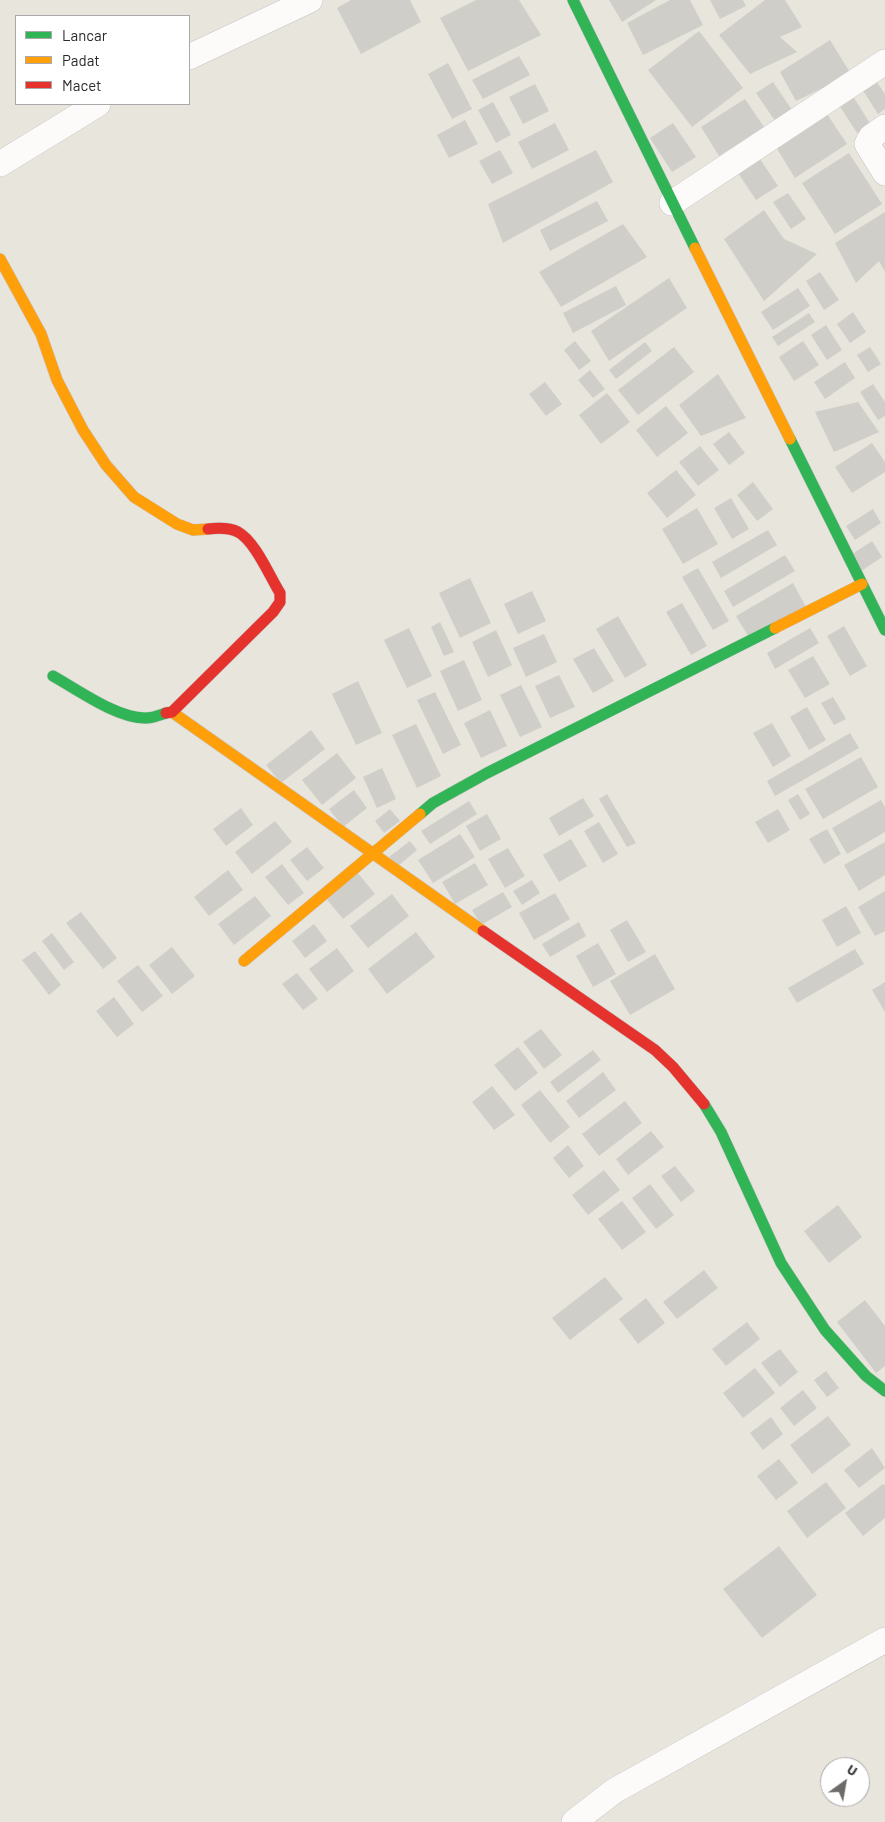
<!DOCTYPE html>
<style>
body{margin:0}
#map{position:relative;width:885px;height:1822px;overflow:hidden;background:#e8e5dd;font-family:Barlow,sans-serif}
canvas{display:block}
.legend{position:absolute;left:15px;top:15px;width:175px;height:90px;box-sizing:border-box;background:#fff;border:1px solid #a9a9a9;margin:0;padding:6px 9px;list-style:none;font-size:15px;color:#292929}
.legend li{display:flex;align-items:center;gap:10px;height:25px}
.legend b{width:25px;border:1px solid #a9a9a9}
.north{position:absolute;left:820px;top:1757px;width:50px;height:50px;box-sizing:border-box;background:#fff;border:1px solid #a9a9a9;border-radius:50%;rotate:32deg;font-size:14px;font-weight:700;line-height:20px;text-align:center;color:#292929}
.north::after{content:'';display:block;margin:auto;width:18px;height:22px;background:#6c6b68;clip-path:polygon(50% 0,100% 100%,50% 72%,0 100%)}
</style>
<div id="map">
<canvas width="885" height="1822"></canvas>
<ul class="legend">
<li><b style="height:6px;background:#30b455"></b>Lancar</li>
<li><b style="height:6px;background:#ff9f0a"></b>Padat</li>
<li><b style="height:6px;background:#e5322d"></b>Macet</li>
</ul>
<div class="north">U</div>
</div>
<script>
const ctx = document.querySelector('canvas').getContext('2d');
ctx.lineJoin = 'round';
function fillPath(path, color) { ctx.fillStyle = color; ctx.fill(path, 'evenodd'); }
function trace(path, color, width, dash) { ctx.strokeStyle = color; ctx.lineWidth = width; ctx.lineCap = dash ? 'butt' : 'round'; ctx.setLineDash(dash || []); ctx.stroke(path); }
fillPath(new Path2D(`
 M351 0H410L421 22 361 54 337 8Z
 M476 0H519L541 35 468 71 440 18Z
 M609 0H656L622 22Z
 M670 0H690L703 25 643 55 627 23Z
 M710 0H743L746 6 720 19Z
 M765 0H785L802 27 780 37 797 52 750 74 719 35Z
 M699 31 743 88 692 127 648 70Z
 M830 40 851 74 796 101 780 72Z
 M519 56 530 75 483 99 472 80Z
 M448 63 472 109 452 119 428 74Z
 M876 81 885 94V109L878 114 862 89Z
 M773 82 792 110 775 121 756 93Z
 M535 84 549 111 523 124 509 97Z
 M851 93 871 125 857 133 837 102Z
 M745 99 764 127 719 156 701 127Z
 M493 102 511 135 496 143 478 110Z
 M825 111 847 144 795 178 774 144Z
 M465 120 478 144 449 158 437 135Z
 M555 123 569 150 532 169 518 142Z
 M673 123 696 157 672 172 650 138Z
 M500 150 513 173 492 184 479 161Z
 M596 150 613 182 503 243 488 204Z
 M849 153 882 204 835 234 802 183Z
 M760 159 778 186 756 200 738 173Z
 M788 193 806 219 791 229 773 202Z
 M597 201 608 221 550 251 540 230Z
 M764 210 784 239 817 254 764 301 724 239Z
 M885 212V272L879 261 856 283 835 243Z
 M623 224 647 257 561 307 539 272Z
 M820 272 839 300 824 310 806 281Z
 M669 278 687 308 609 361 591 331Z
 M616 286 626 305 573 333 563 313Z
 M798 288 810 306 773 330 761 312Z
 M853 312 866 332 850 343 837 324Z
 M809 313 815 322 778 346 772 337Z
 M826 325 842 350 827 360 811 335Z
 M575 341 591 361 579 370 564 350Z
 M803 341 819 365 794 381 779 357Z
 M645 342 652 351 616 379 609 370Z
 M674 347 694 372 638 415 618 390Z
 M870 347 881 364 868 372 857 355Z
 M845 362 855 378 825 399 814 382Z
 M590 370 605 389 593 398 578 380Z
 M718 374 746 418 701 436 679 405Z
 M545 382 562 404 546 416 529 394Z
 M873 384 885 402V416L878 420 860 392Z
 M607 393 630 422 601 444 579 415Z
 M858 402 879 432 834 452 815 412Z
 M666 406 688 433 657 457 636 430Z
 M729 432 745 453 729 465 713 444Z
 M872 443 885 462V472L852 493 835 467Z
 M700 446 719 470 698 486 679 462Z
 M676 470 696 495 667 518 647 493Z
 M753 482 773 509 757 521 737 495Z
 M731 498 749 529 732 539 714 508Z
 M697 508 718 544 683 564 662 529Z
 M873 509 881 523 855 540 846 526Z
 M768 530 777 545 721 578 712 562Z
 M872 541 882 557 854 576 843 560Z
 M785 555 795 571 733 607 724 591Z
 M698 568 729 621 713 630 682 577Z
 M470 578 491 623 460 638 439 593Z
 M793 583 806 607 750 639 736 616Z
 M532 591 546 621 518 634 504 604Z
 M682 603 707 646 691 655 666 612Z
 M618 616 647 665 625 678 596 629Z
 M440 622 454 652 444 656 431 627Z
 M844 626 867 666 850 676 827 636Z
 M409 628 432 676 407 688 384 640Z
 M810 628 819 643 775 669 767 653Z
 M496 630 512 665 488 677 472 642Z
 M544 634 557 662 526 677 513 648Z
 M594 648 614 681 593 693 573 659Z
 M813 656 830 684 805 698 788 670Z
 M464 660 482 700 458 711 440 671Z
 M559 675 575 707 550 718 535 686Z
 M358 681 382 733 356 745 332 694Z
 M521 685 542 727 520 737 500 695Z
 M435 692 461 745 443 754 417 700Z
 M833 697 846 719 834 725 821 703Z
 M807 707 826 740 809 750 790 717Z
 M490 710 507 746 481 758 464 723Z
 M772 723 791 756 773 767 753 733Z
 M416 724 441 776 417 788 392 735Z
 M311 730 325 749 281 783 266 765Z
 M850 733 859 748 775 796 767 781Z
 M337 753 356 778 322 805 302 780Z
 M861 757 878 787 823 819 805 789Z
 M382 768 396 799 377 808 363 777Z
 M354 790 367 808 343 827 329 809Z
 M607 794 636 843 627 847 599 799Z
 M798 794 810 814 800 820 788 800Z
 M583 798 594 816 559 836 549 818Z
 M881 800 885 807V832L847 854 832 828Z
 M469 801 477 814 430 844 421 831Z
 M241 808 253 825 226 846 213 829Z
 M390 809 400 821 384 833 375 821Z
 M778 809 790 830 768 843 755 822Z
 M487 814 501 839 480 851 466 826Z
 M275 821 292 842 252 874 235 852Z
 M599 822 618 854 603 863 584 831Z
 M827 829 841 854 824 864 809 839Z
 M460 834 475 857 433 883 418 860Z
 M571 839 587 866 559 882 543 855Z
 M410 841 417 850 397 867 389 857Z
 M885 842V875L859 891 844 865Z
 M307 847 324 868 307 881 290 860Z
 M508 848 525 876 505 888 488 859Z
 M475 863 488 885 455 904 442 882Z
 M282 864 304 893 288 905 265 877Z
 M228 870 243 890 209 916 194 897Z
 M357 872 375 894 343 919 325 897Z
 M532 880 540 893 522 905 513 891Z
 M885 891V931L875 936 858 907Z
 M503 892 512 907 481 925 472 910Z
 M555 893 570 919 534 940 519 913Z
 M392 894 409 916 368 948 350 926Z
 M255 896 271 916 234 945 218 924Z
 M846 906 861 933 837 947 822 920Z
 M81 912 117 958 103 969 66 923Z
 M627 920 646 952 628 962 610 930Z
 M579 922 586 936 550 957 542 944Z
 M314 924 327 941 305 958 292 941Z
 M416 932 435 957 387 994 368 969Z
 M52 933 74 962 64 970 42 941Z
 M598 943 616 974 593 987 576 956Z
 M172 947 195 976 172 994 149 965Z
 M337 948 354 971 327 992 309 969Z
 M855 949 864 964 797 1003 788 988Z
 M35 951 61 985 49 995 22 960Z
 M655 954 675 989 630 1015 610 981Z
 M138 965 163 996 142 1012 117 981Z
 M297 973 318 999 303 1010 282 984Z
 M885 982V1012L872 990Z
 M114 997 134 1024 117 1037 96 1011Z
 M541 1029 562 1055 544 1069 523 1042Z
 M518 1047 538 1073 515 1091 494 1065Z
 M593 1050 601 1060 558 1093 550 1082Z
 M603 1072 616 1090 579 1118 566 1101Z
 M492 1086 515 1115 494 1130 472 1102Z
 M540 1090 570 1127 550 1143 521 1105Z
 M625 1101 642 1123 599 1156 582 1134Z
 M651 1131 664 1147 628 1175 616 1159Z
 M568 1145 584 1166 569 1178 553 1158Z
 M675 1166 695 1191 681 1202 661 1176Z
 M604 1170 620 1190 588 1215 572 1195Z
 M650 1184 674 1215 656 1229 632 1198Z
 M622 1201 646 1232 622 1250 598 1219Z
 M838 1205 862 1237 829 1263 804 1231Z
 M704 1270 718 1288 677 1319 663 1302Z
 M605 1277 623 1299 570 1340 552 1318Z
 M646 1298 665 1323 638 1344 619 1319Z
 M865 1300 885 1326V1366L876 1373 837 1322Z
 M747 1322 760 1339 726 1366 712 1349Z
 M780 1349 798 1372 780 1387 761 1363Z
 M755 1368 775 1393 743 1418 723 1393Z
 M826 1371 839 1388 827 1397 814 1380Z
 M803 1390 817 1408 794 1426 780 1408Z
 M828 1416 851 1445 812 1474 790 1445Z
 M771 1417 783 1434 763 1450 750 1433Z
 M872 1448 885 1468 859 1488 844 1470Z
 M779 1459 798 1483 776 1500 757 1476Z
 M826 1482 846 1508 807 1538 787 1511Z
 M883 1484 885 1486V1518L863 1536 845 1513Z
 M779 1546 817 1595 762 1638 723 1589Z`), '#d0cec9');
const street = new Path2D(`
 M189 57 310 0
 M885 127 871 137 867 144 885 173
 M0 164 98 104
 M672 203 885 62
 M574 1822 614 1791 885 1640`);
const fast = new Path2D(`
 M573 0 695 248
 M790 439 885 630
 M53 676C78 690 118 719 146 718 153 718 160 715 166 713
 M420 814 433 803 487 773 775 628
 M704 1104 721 1132 781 1263 825 1330 866 1376 885 1391`);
const slow = new Path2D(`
 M695 248 790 439
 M0 259 41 334 57 380 83 430 106 465 134 497 177 524 193 530 208 529
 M775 628 862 584
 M172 712 483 931
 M244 961 420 814`);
const jam = new Path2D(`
 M166 713 172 712 273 612 280 602V593C270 577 255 541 238 532 230 528 217 528 208 529
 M483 931 655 1050 673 1067 704 1104`);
trace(street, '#c5c3c3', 26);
trace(fast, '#c5c3c3', 12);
trace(slow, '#c5c3c3', 12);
trace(jam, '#c5c3c3', 12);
trace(street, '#fcfbfa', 25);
trace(fast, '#30b455', 11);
trace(slow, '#ff9f0a', 11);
trace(jam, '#e5322d', 11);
</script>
